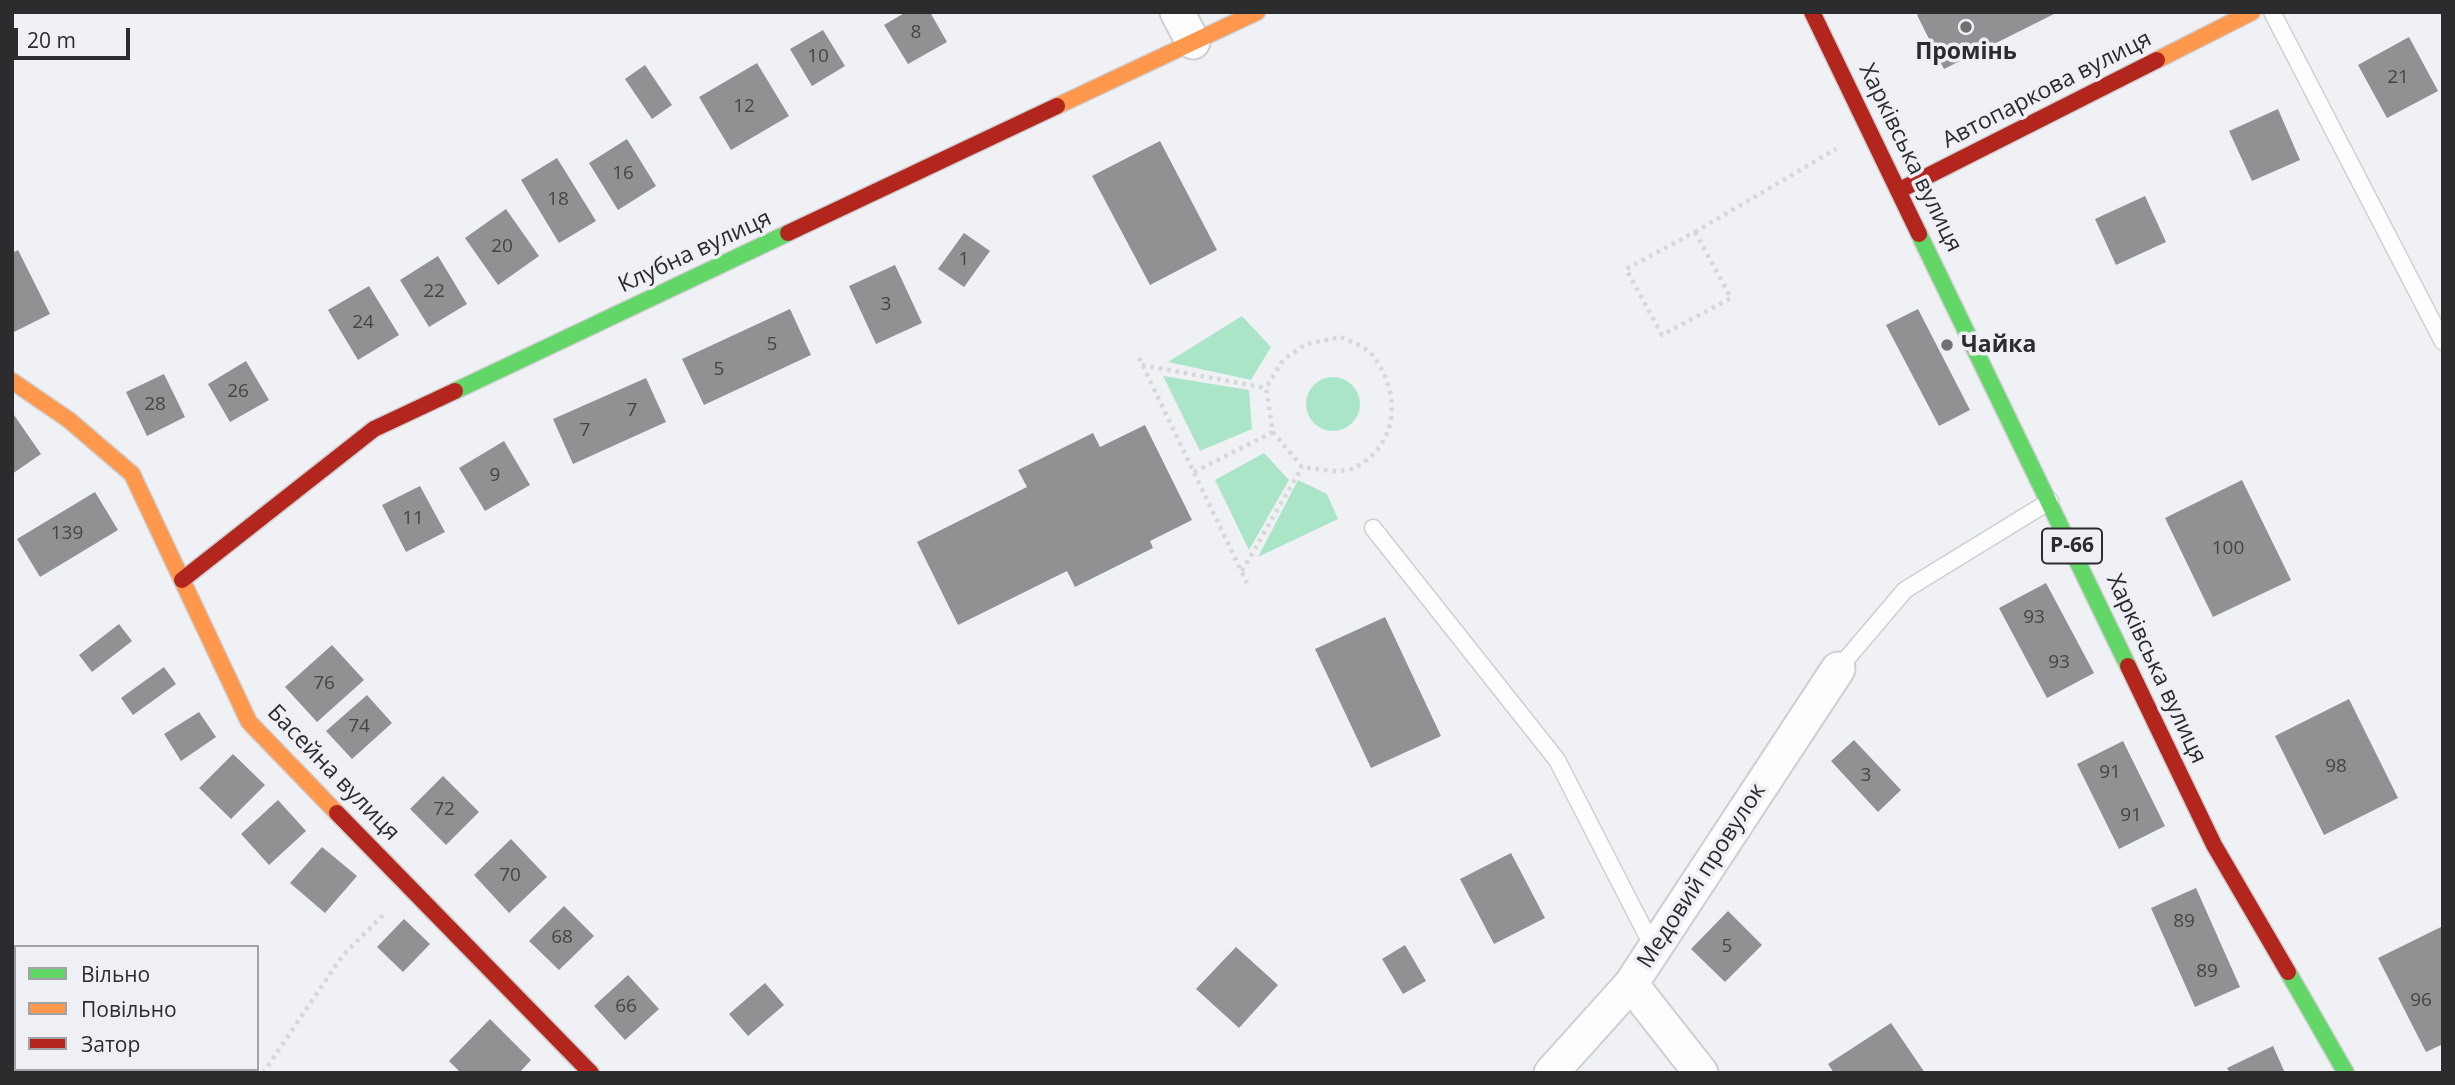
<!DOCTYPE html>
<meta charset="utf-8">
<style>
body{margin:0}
#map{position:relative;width:2455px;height:1085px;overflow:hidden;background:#f0f1f5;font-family:"Open Sans",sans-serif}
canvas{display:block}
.frame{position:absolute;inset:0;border:14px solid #2c2c2e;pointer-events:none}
.legend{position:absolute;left:14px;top:945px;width:245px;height:126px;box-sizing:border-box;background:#eff0f6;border:2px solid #a1a2a6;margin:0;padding:9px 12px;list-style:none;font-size:21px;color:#2c2c2e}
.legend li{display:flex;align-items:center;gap:14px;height:35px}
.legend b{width:35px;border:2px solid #a1a2a6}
.scale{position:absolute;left:14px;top:28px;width:116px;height:32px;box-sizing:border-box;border:4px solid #2c2c2e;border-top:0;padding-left:9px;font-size:21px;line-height:24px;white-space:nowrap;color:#2c2c2e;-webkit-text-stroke:5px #eff0f6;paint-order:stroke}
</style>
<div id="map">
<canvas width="2455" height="1085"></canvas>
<div class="frame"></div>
<ul class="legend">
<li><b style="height:9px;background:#63d668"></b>Вільно</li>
<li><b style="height:9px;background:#ff974d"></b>Повільно</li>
<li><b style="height:9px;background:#b3261e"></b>Затор</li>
</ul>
<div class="scale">20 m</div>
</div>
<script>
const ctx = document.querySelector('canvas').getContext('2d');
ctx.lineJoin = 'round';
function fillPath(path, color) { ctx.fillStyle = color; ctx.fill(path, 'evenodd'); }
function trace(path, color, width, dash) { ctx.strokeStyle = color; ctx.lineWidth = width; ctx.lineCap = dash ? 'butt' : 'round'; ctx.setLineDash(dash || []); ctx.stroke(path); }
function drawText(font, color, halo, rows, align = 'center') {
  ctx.font = font + ' "Open Sans",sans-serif'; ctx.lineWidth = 7; ctx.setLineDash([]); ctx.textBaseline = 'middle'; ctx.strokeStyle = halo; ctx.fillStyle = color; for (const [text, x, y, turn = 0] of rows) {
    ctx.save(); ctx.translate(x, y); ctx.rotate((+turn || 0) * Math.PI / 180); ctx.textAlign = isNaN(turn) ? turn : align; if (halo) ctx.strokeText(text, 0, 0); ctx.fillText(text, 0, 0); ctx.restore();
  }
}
fillPath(new Path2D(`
 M1242 316 1271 347 1251 380 1168 362Z
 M1163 376 1249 390 1252 429 1200 451Z
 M1306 404a27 27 0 1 1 54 0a27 27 0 1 1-54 0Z
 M1264 453 1289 480 1249 550 1215 480Z
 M1298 480 1327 494 1338 519 1258 557Z`), '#abe5c8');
fillPath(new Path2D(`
 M906 12H930L947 42 908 64 884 25Z
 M1922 12H2058L1944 69 1917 15Z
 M823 30 845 66 812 86 790 49Z
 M2409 37 2438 91 2387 118 2358 65Z
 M757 63 789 116 731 150 699 97Z
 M645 65 672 105 652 119 625 79Z
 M2278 109 2300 160 2252 181 2229 131Z
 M627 139 656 186 618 210 589 163Z
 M1160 141 1217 250 1150 285 1092 176Z
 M557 158 596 221 559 243 521 180Z
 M2145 196 2166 242 2116 265 2095 219Z
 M506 209 539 256 498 285 465 238Z
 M964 233 990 251 964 287 938 269Z
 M18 250 50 314 12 333V253Z
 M438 256 467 304 429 327 400 280Z
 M895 265 922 323 876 344 849 286Z
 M369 286 399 335 358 360 328 310Z
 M790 309 811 355 704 405 682 359Z
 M1918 309 1970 410 1939 426 1886 325Z
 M246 361 269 400 230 422 208 384Z
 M164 374 185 417 147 436 126 392Z
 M646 378 666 422 573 464 553 419Z
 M14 415 41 454 12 474V416Z
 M1145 425 1192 520 1150 541 1153 548 1075 587 1067 571 958 625 917 542 1027 487 1018 470 1093 433 1100 447Z
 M504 441 530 485 485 511 459 468Z
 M2242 480 2291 580 2213 617 2165 518Z
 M420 486 445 532 406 552 382 505Z
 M95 492 118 530 40 577 17 539Z
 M2046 583 2094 673 2047 698 1999 608Z
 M1385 617 1441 736 1371 768 1315 649Z
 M119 624 132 641 92 672 79 655Z
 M332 645 364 680 317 722 285 687Z
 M164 667 176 684 133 715 121 698Z
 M367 695 392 723 352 759 326 731Z
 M2349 699 2398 798 2324 835 2275 736Z
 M199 712 216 737 181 761 164 734Z
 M1854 740 1901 790 1878 812 1831 761Z
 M2123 741 2165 826 2119 849 2077 764Z
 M233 754 265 785 231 819 199 788Z
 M443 776 479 812 446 845 410 809Z
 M278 800 306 831 269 865 241 834Z
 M511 839 547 877 509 913 474 875Z
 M322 847 357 876 325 913 290 883Z
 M1511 853 1545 918 1494 944 1460 879Z
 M2196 888 2240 987 2195 1007 2151 908Z
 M564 906 594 936 559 970 529 941Z
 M1728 911 1762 945 1725 982 1691 949Z
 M404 919 430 944 403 972 377 947Z
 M2443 926V1044L2426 1052 2378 958Z
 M1405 945 1426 981 1403 994 1382 959Z
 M1236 947 1278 985 1239 1028 1196 989Z
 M628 975 659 1009 625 1040 594 1006Z
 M765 983 784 1005 748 1036 729 1014Z
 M490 1019 531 1060 519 1073H461L449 1061Z
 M1891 1023 1925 1073H1834L1828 1064Z
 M2273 1046 2285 1073H2230L2227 1068Z`), '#919193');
const lane = new Path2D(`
 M2272 12 2443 342
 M1373 528 1557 760 1654 949
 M1838 669 1905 590 2050 501`);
const street = new Path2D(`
 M1177 12 1193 42
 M1631 984 1701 1073
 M1551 1073 1631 984 1838 669`);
const fast = new Path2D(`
 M1919 234 2128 666
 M455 391 788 233
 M2288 972 2346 1073`);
const slow = new Path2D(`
 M2157 60 2252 12
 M1057 106 1257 12
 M12 381 69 420 132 474 249 722 337 813`);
const jam = new Path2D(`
 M1812 12 1919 234
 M1900 190 2157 60
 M788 233 1057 106
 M182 580 374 429 455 391
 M2128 666 2214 845 2288 972
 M337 813 591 1073`);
trace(lane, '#cecfd1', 19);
trace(street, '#cecfd1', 37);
trace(fast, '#cecfd1', 19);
trace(slow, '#cecfd1', 19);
trace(jam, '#cecfd1', 19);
trace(new Path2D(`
 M1695 232 1731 298 1662 335 1626 269Z
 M1695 232 1836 149
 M1341 337C1351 342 1367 347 1373 356 1403 394 1398 449 1351 469 1338 474 1315 468 1302 467L1273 432 1266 388 1283 360 1306 344Z
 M1139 358 1247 583
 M1142 365 1266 388
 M1194 472 1273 432
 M1242 571 1302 467
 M263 1073 343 955 383 915`), '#d6d7d7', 4.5, [3.5, 5]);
trace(lane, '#fdfdfe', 16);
trace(street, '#fdfdfe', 33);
trace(fast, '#63d668', 16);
trace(slow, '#ff974d', 16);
trace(jam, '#b3261e', 16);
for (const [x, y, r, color] of [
 [1966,27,7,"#717174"],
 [1947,345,7,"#717174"]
]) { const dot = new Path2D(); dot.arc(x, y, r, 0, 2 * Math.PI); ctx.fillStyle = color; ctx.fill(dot); trace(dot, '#eff0f6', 2.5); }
drawText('19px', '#454547', null, [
 ["8",916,33],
 ["10",818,57],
 ["21",2398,78],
 ["12",744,107],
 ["16",623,174],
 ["18",558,200],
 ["20",502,247],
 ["1",964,260],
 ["22",434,292],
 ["3",886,305],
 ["24",363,323],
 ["5",772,345],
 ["5",719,370],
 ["26",238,392],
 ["28",155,405],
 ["7",632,411],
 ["7",585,431],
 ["9",495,476],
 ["11",413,519],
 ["139",67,534],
 ["100",2228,549],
 ["93",2034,618],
 ["93",2059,663],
 ["76",324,684],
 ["74",359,727],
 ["98",2336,767],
 ["91",2110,773],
 ["3",1866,776],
 ["72",444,810],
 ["91",2131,816],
 ["70",510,876],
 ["89",2184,922],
 ["68",562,938],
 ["5",1727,947],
 ["89",2207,972],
 ["96",2421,1001],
 ["66",626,1007]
]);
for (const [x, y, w] of [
 [2072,546,60]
]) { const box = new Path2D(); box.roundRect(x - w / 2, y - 17.5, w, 35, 5); ctx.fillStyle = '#eff0f6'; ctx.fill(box); trace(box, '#2c2c2e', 2); }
drawText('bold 21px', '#2c2c2e', null, [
 ["Р-66",2072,546]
]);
drawText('bold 23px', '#2c2c2e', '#eff0f6', [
 ["Промінь",1966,52],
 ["Чайка",1961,345,"left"]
]);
drawText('23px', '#2c2c2e', '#eff0f6', [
 ["Автопаркова вулиця",2047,90,-27],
 ["Харківська вулиця",1910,158,64],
 ["Клубна вулиця",695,252,-25],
 ["Харківська вулиця",2156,669,65],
 ["Басейна вулиця",333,773,46],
 ["Медовий провулок",1702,876,-57]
]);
</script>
